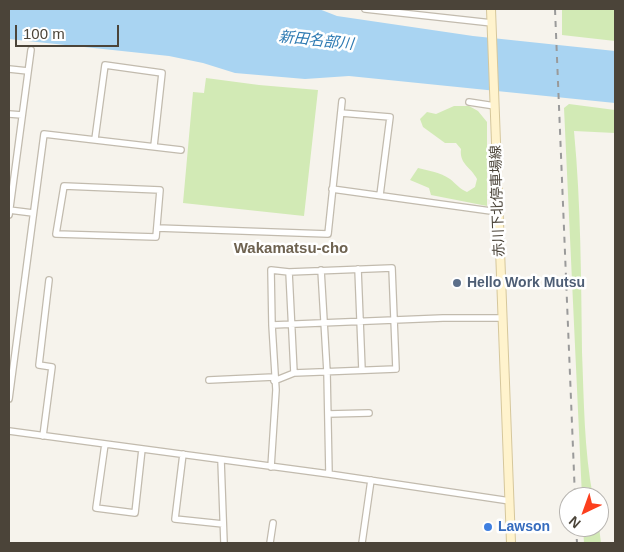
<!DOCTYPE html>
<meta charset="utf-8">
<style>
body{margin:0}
#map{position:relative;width:624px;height:552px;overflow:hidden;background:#f6f3ec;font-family:Helvetica,sans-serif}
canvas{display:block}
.frame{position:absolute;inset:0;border:10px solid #4b4439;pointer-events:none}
.north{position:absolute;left:559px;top:487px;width:50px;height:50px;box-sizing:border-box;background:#fff;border:1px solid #b7b4b0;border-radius:50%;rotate:222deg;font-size:14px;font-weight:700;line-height:20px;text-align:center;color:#4b4439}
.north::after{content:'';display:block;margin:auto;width:18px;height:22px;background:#fc3f1d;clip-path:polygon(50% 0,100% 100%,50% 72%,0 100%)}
.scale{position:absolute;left:15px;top:25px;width:104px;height:22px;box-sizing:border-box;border:2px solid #4b4439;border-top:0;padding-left:6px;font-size:15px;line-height:18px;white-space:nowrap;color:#4b4439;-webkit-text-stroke:4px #fff;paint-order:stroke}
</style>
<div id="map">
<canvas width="624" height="552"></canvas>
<div class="frame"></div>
<div class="north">N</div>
<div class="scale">100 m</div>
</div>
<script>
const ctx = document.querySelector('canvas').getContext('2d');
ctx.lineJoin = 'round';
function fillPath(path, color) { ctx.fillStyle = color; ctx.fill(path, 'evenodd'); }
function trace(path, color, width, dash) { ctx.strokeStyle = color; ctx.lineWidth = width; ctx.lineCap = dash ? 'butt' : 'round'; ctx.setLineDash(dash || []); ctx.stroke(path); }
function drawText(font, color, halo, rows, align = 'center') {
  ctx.font = font + ' Helvetica,"Noto Sans JP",sans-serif'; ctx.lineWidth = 5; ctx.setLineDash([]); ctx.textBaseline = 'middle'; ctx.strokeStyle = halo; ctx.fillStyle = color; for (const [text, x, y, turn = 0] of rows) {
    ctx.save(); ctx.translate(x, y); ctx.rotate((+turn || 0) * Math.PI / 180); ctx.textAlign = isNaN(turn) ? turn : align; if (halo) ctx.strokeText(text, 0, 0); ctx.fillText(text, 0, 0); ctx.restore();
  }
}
fillPath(new Path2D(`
 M562 9H615V41L562 35Z
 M206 78 259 85 318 90 304 216 183 203 193 92 204 93Z
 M569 104 615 110V133L574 131C581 205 581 279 582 352 584 401 584 449 593 497H582L564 108Z
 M454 106H469L478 111 487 122V206L431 195 429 188 410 180 418 168C429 171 440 172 450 179 456 184 460 189 467 192L475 187 477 179C471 167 459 164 461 149L456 143H445L423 127 420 119 427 112 436 114Z
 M583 527H599L601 543H584Z`), '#d2eab5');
fillPath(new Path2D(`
 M9 9H319L337 16 473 36 615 51V103L349 76 305 79 235 73 203 63 169 56 9 39Z`), '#a9d4f2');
const minor = new Path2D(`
 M365 9 492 23
 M9 69 28 71
 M469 102 495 106
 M341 113 390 117 380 195
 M9 114 22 115
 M95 139 105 65 162 73 154 146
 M64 186 160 190 156 237 56 234Z
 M332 189 498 212
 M9 210 33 213
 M9 215 31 50
 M157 228 328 234 342 101
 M358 269 362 370
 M321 270 327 372 329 474
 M272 325 271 270 289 272 392 268 396 369 294 373 289 272
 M209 380 274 377
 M274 381 294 373
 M9 399 44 134 181 150
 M328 414 369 413
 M9 431 329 474 510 501
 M43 436 52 367 39 365 49 280
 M105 444 96 508 135 513 142 449
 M183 454 175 519 223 524
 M221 460 224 543
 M271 467 276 390 272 325 443 318H503
 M270 543 273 523
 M362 543 371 480`);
const secondary = new Path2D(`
 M491 9 511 543`);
trace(minor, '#c2bbae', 8);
trace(secondary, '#d6c79b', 10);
trace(minor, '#fff', 5.5);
trace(secondary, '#fff3cd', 8);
trace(new Path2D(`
 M555 9 575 497
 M576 527 577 543`), '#9a9a9a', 2, [6, 6]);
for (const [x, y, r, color] of [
 [457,283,5,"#5c6f8a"],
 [488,527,5,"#3f7fe0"]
]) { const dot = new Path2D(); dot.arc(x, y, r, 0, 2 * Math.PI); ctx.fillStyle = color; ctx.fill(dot); trace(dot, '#fff', 2); }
drawText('14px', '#4b4439', '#fff', [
 ["赤川下北停車場線",498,201,-92]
]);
drawText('bold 14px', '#4e5e75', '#fff', [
 ["Hello Work Mutsu",467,283]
], 'left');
drawText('bold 14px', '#366cbe', '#fff', [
 ["Lawson",498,527]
], 'left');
drawText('italic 15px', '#2e7ab2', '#fff', [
 ["新田名部川",316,41,6]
]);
drawText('bold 15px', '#6e6250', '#fff', [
 ["Wakamatsu-cho",291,249]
]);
</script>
